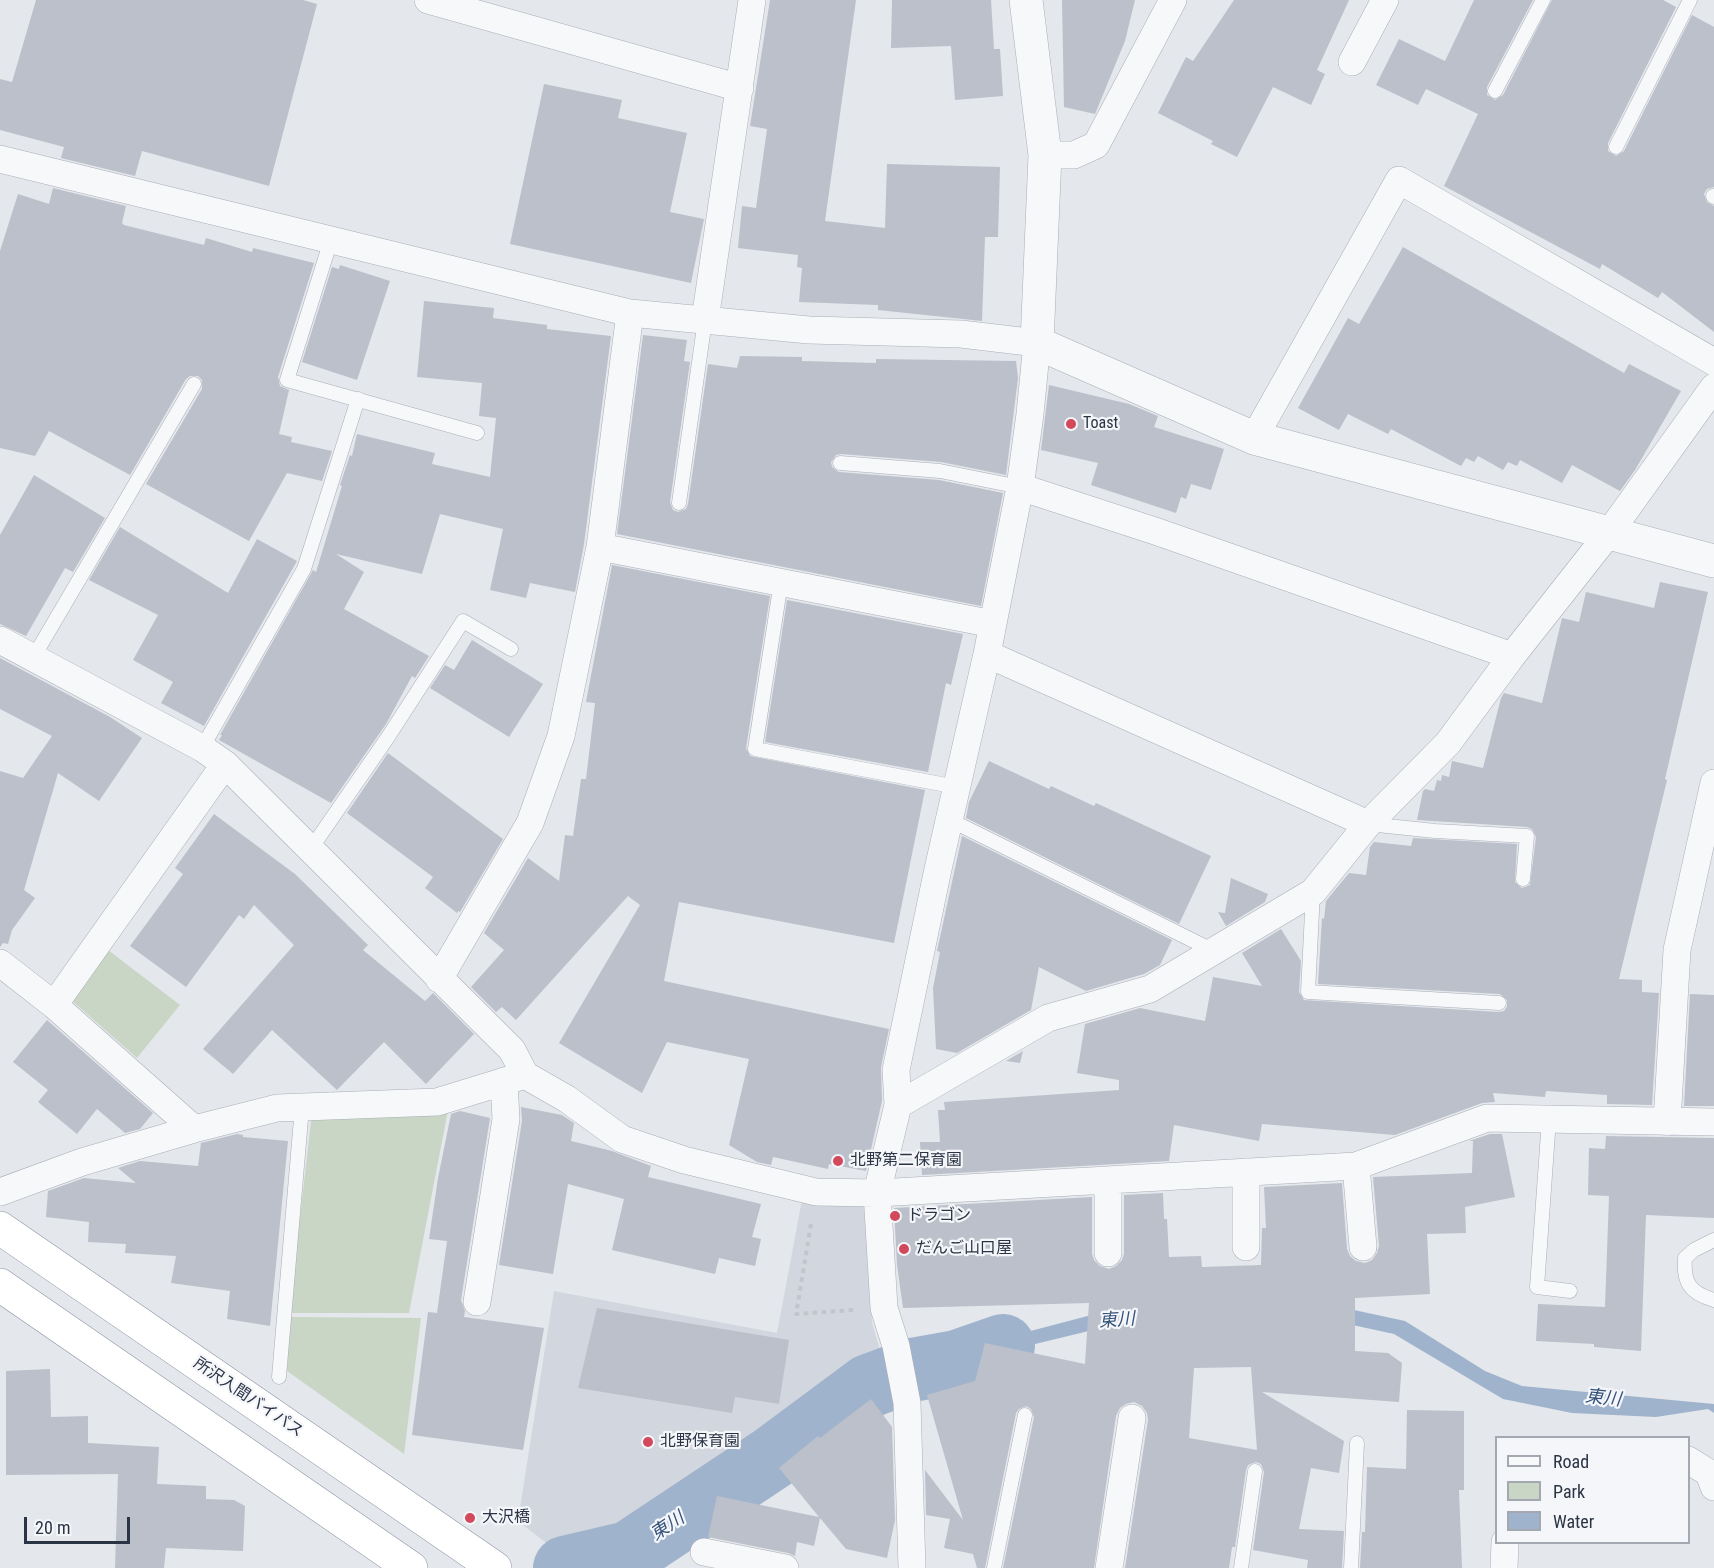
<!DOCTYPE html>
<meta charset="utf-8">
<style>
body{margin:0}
#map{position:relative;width:1714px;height:1568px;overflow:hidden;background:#e4e7ec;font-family:"Roboto Condensed",sans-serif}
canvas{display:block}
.legend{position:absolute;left:1495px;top:1436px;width:195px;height:108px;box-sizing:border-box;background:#f4f6f9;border:2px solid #a4a8b1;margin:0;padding:8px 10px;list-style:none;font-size:18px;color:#2b3445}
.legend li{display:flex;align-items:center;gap:12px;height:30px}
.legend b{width:30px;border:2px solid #a4a8b1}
.scale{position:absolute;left:24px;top:1517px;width:106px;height:27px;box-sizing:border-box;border:3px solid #2b3445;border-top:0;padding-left:8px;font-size:18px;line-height:21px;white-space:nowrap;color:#2b3445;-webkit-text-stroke:4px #f4f6f9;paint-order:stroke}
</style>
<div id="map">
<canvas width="1714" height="1568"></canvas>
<ul class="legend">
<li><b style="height:8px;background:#f7f8fa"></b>Road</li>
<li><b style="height:16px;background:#c9d6c5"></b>Park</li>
<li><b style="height:16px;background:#9fb4cc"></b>Water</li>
</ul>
<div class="scale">20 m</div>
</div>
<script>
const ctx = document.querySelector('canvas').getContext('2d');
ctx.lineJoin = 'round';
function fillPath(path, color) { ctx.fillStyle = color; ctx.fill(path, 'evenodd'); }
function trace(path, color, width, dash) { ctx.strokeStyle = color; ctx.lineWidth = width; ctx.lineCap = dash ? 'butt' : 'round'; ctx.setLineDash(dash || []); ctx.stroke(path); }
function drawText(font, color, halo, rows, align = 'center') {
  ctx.font = font + ' "Roboto Condensed","Noto Sans JP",sans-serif'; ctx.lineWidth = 4.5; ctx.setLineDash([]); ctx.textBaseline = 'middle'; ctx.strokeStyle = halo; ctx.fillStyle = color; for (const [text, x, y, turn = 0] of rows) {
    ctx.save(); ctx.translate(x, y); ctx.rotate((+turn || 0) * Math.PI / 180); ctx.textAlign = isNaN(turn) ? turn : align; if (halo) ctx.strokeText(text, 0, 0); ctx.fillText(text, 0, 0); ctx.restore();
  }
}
fillPath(new Path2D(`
 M802 1200 868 1204 872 1323 884 1363 604 1549 572 1563 518 1521 554 1291 777 1333Z`), '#d2d6de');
fillPath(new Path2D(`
 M108 950 180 1005 137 1058 70 999Z
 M449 1105 409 1313H289L312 1113Z
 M289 1317 421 1318 404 1454 287 1371Z`), '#c9d6c5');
fillPath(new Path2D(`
 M1340 1307 1405 1321 1485 1371 1522 1386 1714 1404V1413L1708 1409 1656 1417 1572 1413 1503 1399 1394 1334 1334 1321 1097 1329 1031 1345 963 1369 919 1379 914 1359 981 1344 1099 1313Z`), '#9fb4cc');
trace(new Path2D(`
 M565 1568 629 1553 772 1458 869 1386 912 1370 957 1362 1003 1346`), '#9fb4cc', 64);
fillPath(new Path2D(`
 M36 0H303L317 4 269 186 142 151 135 176 61 158 64 147 0 130V79L12 82Z
 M770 0H856L825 221 885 228 887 164 1000 167 998 237H985L982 321 878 310V305L799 302 802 268 797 267 798 255 738 248 742 206 756 208 767 129 750 126Z
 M892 0H991L994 49H1000L1003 96 955 100 951 46 891 48Z
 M1062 0H1135L1125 41 1095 114 1064 107Z
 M1234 0H1349L1317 70 1325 74 1311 105 1273 87 1237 157 1211 144 1213 141 1158 113 1186 57 1193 61Z
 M1474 0H1533L1487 87V95L1495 100 1503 95 1552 0H1663L1676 7 1608 143V151L1616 156 1624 151 1692 15 1714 27V187L1707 189 1704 194 1707 202 1714 206V332L1662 292 1658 298 1602 264 1600 269 1444 186 1478 114 1426 89 1418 105 1376 85 1399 39 1445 61Z
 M544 84 622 100 618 118 687 133 670 212 704 219 691 283 510 244Z
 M53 188 126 206 122 223 124 225 204 245 206 238 252 252 253 248 314 263 278 377 280 386 289 390 279 434 292 437 291 442 332 451 322 481 287 473 249 541 146 484 202 389V380L198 376H190L186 379 130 475 49 431 35 456 0 448V251L18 194 49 204Z
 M1403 247 1624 373 1629 364 1681 391 1635 470 1620 491 1572 465 1562 483 1520 460 1517 466 1508 462 1503 470 1478 456 1474 462 1466 458 1461 466 1391 429 1388 434 1348 414 1339 430 1298 408 1348 318 1359 324Z
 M340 265 390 281 357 380 302 362 332 267 339 269Z
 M424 301 494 308 493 318 547 325V329L611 336 584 544 575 592 530 583 526 598 490 590 503 529 440 514 422 574 336 554 364 572 344 609 429 656 415 678 412 676 386 724 331 803 219 740 222 735H220L313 570 316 572 342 486 340 485 350 455 352 456 357 434 435 453 432 464 490 477 496 418 479 416 482 383 417 377Z
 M643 335 687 340 684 361 690 362 670 502 673 510 678 512 686 509 688 504 708 364 737 368 740 356 802 357V361L876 363V359L1016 361 1018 378 1006 475 941 462 841 454 836 455 831 462 832 467 839 472 939 480 1003 493 981 606 617 534Z
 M1049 385 1129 404 1158 416 1154 427 1224 449 1211 490 1191 484 1186 499 1181 497 1176 513 1091 485 1098 463 1041 450Z
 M34 475 105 518 73 572 65 568 26 636 0 624V535Z
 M120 527 228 593 257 539 297 561 204 726 161 703 173 682 133 660 158 615 89 580Z
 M612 565 770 596 746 748 750 756 925 790 894 943 679 902 664 981 889 1029 881 1067 882 1101 866 1171 829 1164 828 1169 773 1157 771 1165 757 1162 729 1145 749 1059 667 1042 642 1093 559 1043 640 905 628 896 516 1020 502 1007 496 1012 471 987 504 950 484 933 528 858 559 881 565 835 573 836 581 779H586L595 703 586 702Z
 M1660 582 1708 592 1665 779 1667 780 1619 979 1642 980V992L1659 993 1652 1105 1607 1104V1095L1546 1091 1545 1097 1493 1093 1495 1102 1482 1103 1395 1135 1262 1124 1259 1141 1174 1125 1169 1161 922 1175 920 1142H940L938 1110H945L944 1102 1119 1090V1080L1077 1073 1085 1024 1140 1008 1205 1021 1213 977 1262 986 1242 953 1281 929 1301 961 1299 992 1304 1000 1498 1012 1504 1011 1507 1007V1000L1500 994 1318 984 1322 918 1324 919 1326 901 1349 873 1366 875 1370 847 1374 842 1411 846 1413 838 1517 844 1515 882 1522 888 1530 885 1536 837 1532 829 1527 827 1417 820 1423 791 1425 789 1434 791 1437 780 1441 781 1442 775 1449 777 1452 761 1483 768 1501 698 1504 693 1542 703 1562 618 1579 622 1586 592 1654 608Z
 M787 600 963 634 951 685 946 683 928 772 765 742Z
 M472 640 543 684 509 737 430 688 445 665 454 670Z
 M0 658 110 717 142 738 99 801 58 773 24 890 35 898 12 930 8 944 3 943 0 947V771L23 778 52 736 0 709Z
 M388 753 503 839 460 912 458 911 457 913 425 888 433 877 347 813Z
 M989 761 1049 789 1051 786 1094 806 1096 803 1211 856 1179 924 966 818 969 802Z
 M214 814 295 874 368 945 363 950 425 1001 433 993 474 1034 426 1084 384 1042 337 1090 272 1030 233 1074 203 1049 294 945 254 905 244 919 239 915 186 987 130 946 183 874 175 868Z
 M962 836 1172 940 1160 965 1144 974 1086 991 1039 967 1031 1010 957 1053 936 1049 933 988 940 952 937 951Z
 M1231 878 1268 894 1265 902 1226 926 1218 912 1225 913Z
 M1690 994 1714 995V1106H1684Z
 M47 1020 153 1113 140 1129 125 1133 97 1109 77 1134 38 1102 48 1090 13 1062Z
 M1023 1051 1020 1063 1006 1061Z
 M521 1107 562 1115 574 1123 571 1141 612 1151 651 1166 648 1177 761 1204 752 1237 761 1239 755 1266 719 1258 715 1274 612 1250 624 1199 568 1184 553 1274 499 1265 522 1121Z
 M460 1111 490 1118 461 1300 465 1311 464 1317 544 1328 523 1450 412 1435 428 1312 437 1313 447 1241 429 1239 438 1178 451 1114Z
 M237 1134 243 1135V1137L288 1141 270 1326 227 1319 230 1291 171 1283 176 1256 125 1253 126 1244 88 1242 89 1222 46 1217 48 1191 84 1178 136 1183 118 1168 140 1161 198 1166 201 1143Z
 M1490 1134H1502L1515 1197 1465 1207 1466 1233 1427 1234 1430 1294 1355 1298V1351L1388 1353 1402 1363 1399 1402 1262 1392 1344 1441 1339 1473 1311 1468 1299 1529 1344 1531 1342 1568H1307L1308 1560 1253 1550 1264 1472 1261 1464 1256 1462 1248 1465 1246 1470 1235 1547H1232L1229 1568H1125L1148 1420 1147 1413 1142 1406 1134 1402 1126 1404 1120 1408 1116 1416 1094 1568H1003L1034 1417 1031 1409 1026 1406 1019 1409 1016 1413 985 1568H977L973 1554 944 1548 950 1519 926 1515 925 1470 963 1520 927 1395 975 1381 985 1343 1085 1364 1089 1303 903 1308 897 1265 894 1208 1092 1197V1254L1094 1260 1100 1266 1109 1269 1116 1266 1122 1260 1124 1254V1195L1163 1193 1164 1219H1167L1169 1257 1201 1256 1202 1267 1261 1265 1262 1228H1266L1264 1187 1342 1183 1347 1249 1350 1256 1356 1261 1365 1263 1372 1260 1377 1253 1379 1246 1373 1177 1472 1173 1473 1141H1469ZM1251 1367 1257 1450 1189 1438 1194 1368Z
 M1606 1136 1714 1138V1218L1646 1215 1641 1351 1594 1347V1344L1536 1341 1538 1304 1605 1307 1609 1196 1588 1195 1589 1148 1605 1149Z
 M597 1308 789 1340 779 1404 735 1397 732 1413 578 1388Z
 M50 1369 51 1417 88 1416V1443L159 1447 157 1484 206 1486V1499L234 1500 245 1506 243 1551 166 1548 164 1568H115L118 1474 6 1475V1371Z
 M871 1399 892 1427 895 1520 887 1558 846 1549 820 1518 814 1546 797 1542 795 1556 788 1553 708 1537 717 1496 819 1517 779 1468 818 1436 820 1438Z
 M1407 1410 1464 1411V1490H1459L1462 1568H1360L1362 1532H1365L1367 1467 1406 1469Z`), '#bbc0ca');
const service = new Path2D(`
 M1495 91 1543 0
 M1616 147 1690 0
 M1713 196 1714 197
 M331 240 287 380 477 433
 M840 463 940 471 1020 487
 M679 503 705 320
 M781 582 755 749 957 787
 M33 658 194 384
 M202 748 304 569 358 399
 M950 820 1214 951
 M1368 824 1435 831 1527 836 1523 879
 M310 850 388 737 463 621 511 649
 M1313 892 1308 992 1499 1003
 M1549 1119 1537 1287 1570 1291
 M1714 1240 1694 1250 1685 1258C1683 1283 1690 1293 1714 1300
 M279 1377 302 1107
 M994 1568 1025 1415
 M1241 1568 1255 1471
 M1351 1568 1357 1443`);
const minor = new Path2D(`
 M428 0 740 88
 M1352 62 1385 0
 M1045 155H1074L1096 145 1173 0
 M0 159 630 313 809 330 961 334 1037 343 1030 414 1020 487 987 654 938 869 896 1070 898 1105 877 1193 884 1308 896 1346 907 1403 912 1568
 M705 320 752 0
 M1254 438 1399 180 1714 362
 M1020 487 1158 532 1512 656
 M600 547 993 624
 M0 640 202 748 225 764 512 1050 525 1075
 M987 654 1368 824
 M0 963 54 1005 194 1129
 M439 979 530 823 561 736 600 547 630 313
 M54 1005 225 764
 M898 1105 1048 1018 1150 989 1313 892 1368 824 1448 743 1512 656 1609 533 1714 387
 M1667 1122 1677 950 1714 783
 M1356 1166 1363 1247
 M1246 1172V1247
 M0 1192 82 1162 194 1129 277 1108 437 1102 525 1075 567 1099 622 1139 684 1160 816 1192 877 1193 1356 1166 1487 1118 1714 1122
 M1108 1253V1180
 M477 1302 506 1119 504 1081
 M1688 1460 1709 1473 1714 1487
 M704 1552 785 1568
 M1109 1568 1132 1418
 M1504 1568 1505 1542`);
const tertiary = new Path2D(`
 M1026 0 1045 155 1037 343 1254 438 1714 561`);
const trunk = new Path2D(`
 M0 1228 495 1568
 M0 1285 411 1568`);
trace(service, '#a9aeb7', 15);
trace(minor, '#a9aeb7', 28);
trace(tertiary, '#a9aeb7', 34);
trace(trunk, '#8b94a3', 34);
trace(new Path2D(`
 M811 1224 796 1314 853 1310`), '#c2c5cb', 4, [4.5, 4.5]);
trace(service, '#f7f8fa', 14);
trace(minor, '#f7f8fa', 27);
trace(tertiary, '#f7f8fa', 33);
trace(trunk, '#fff', 33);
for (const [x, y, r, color] of [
 [1071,424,6,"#d1495b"],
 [838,1161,6,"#d1495b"],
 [895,1216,6,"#d1495b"],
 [904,1249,6,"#d1495b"],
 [648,1442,6,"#d1495b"],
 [470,1518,6,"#d1495b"]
]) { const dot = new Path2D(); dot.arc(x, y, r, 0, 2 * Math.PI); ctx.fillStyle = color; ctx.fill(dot); trace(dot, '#f4f6f9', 2); }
drawText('16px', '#2b3445', '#f4f6f9', [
 ["Toast",1083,424],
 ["北野第二保育園",850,1161],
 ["ドラゴン",907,1216],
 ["だんご山口屋",916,1249],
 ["北野保育園",660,1442],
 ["大沢橋",482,1518]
], 'left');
drawText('16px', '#2b3445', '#f4f6f9', [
 ["所沢入間バイパス",248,1398,34]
]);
drawText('italic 18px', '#34527a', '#f4f6f9', [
 ["東川",1117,1321,-4],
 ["東川",1603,1399,6],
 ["東川",668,1527,-34]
]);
</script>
